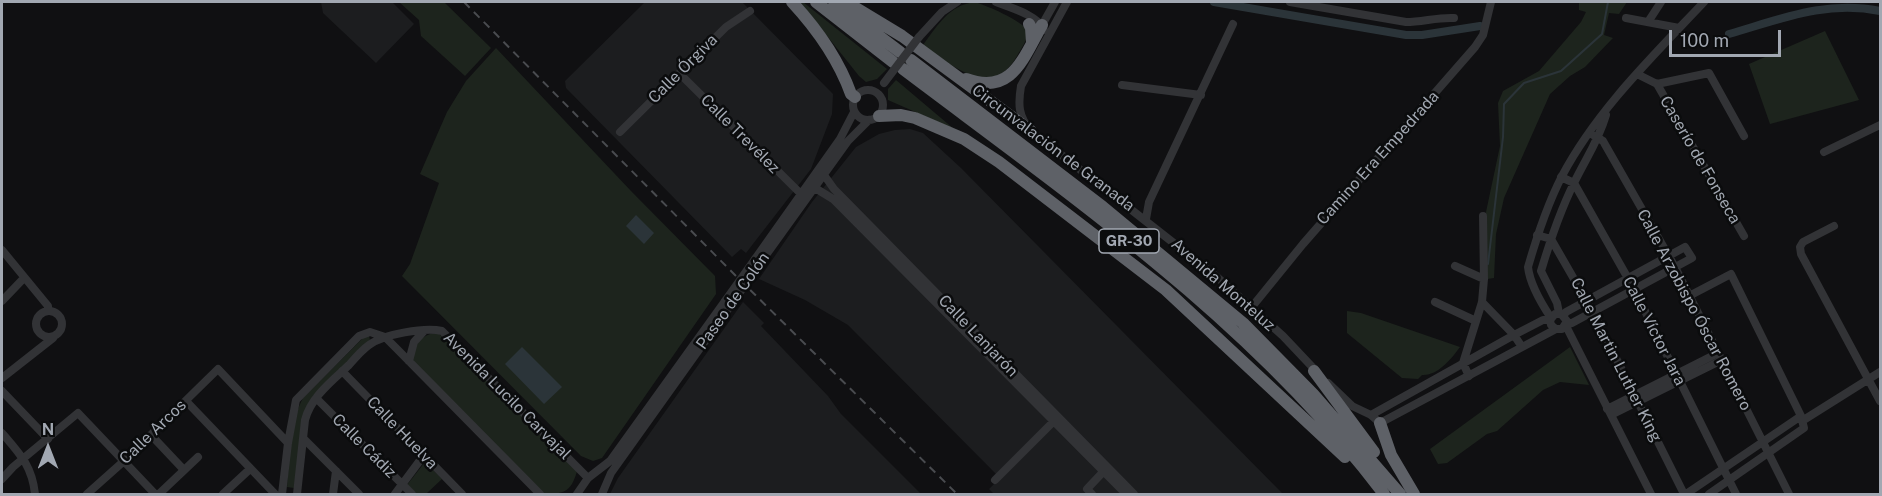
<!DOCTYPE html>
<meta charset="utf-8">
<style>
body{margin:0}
#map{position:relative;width:1882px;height:496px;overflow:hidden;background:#101012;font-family:"Public Sans",sans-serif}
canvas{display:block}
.frame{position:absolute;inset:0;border:3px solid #a2a8b2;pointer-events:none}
.north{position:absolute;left:18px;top:418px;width:60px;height:60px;-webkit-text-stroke:4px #0b0c0d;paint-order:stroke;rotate:0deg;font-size:16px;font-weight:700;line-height:24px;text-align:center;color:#a2a8b2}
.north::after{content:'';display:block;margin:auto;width:21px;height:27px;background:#a2a8b2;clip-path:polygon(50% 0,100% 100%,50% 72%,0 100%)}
.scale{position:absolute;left:1669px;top:30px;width:112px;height:27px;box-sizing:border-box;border:3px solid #a2a8b2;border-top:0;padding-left:8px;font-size:18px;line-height:21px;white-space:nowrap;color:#a2a8b2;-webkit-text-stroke:4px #0b0c0d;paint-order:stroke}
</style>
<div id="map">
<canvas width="1882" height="496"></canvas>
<div class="frame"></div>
<div class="north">N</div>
<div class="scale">100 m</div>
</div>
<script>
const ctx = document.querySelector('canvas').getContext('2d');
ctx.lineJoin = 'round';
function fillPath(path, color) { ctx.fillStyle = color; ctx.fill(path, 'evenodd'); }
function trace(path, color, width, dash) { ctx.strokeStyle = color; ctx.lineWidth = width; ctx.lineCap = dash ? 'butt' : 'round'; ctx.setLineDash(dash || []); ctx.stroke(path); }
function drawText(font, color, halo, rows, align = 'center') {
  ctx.font = font + ' "Public Sans",sans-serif'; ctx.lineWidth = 5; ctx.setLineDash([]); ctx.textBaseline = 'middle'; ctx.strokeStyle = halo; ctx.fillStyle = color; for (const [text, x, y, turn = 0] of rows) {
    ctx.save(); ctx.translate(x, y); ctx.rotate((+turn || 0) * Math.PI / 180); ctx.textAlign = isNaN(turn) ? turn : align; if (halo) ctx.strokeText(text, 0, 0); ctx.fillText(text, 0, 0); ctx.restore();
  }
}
fillPath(new Path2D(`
 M321 2H392L414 24 376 63 323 13Z
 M645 2H742L833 94 832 114 811 169 746 253 741 249 732 257 566 88 565 81Z
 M910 129 923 133 961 168 1283 494H994L989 489 1000 478 848 325 805 300 759 279 812 202 856 147 879 134 895 130Z
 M743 302 764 323 761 326 828 396 841 414 921 494H610L618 478Z`), '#1c1d1f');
fillPath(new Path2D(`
 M399 2H444L491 48 465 76 421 36 419 20Z
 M800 2H803L887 69 877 79 866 82 859 76Z
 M975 2C985 5 1024 21 1027 31 1029 39 1020 50 1017 56 992 101 951 65 923 45 938 25 949 5 975 2Z
 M1579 2H1627L1619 14 1609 13 1604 35 1613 38 1585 67 1570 76 1550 94 1504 198 1496 234 1494 278 1487 279 1486 212 1500 146 1498 103 1503 91 1539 71 1581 22 1586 12 1579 10Z
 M1825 31 1859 100 1770 124 1749 64Z
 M496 48 631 191 715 276 716 294 602 458 593 461 581 456 402 276 410 264 439 183 420 174 447 112 466 81Z
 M896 80 954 129 888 100V89Z
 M1347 311 1361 313 1460 347C1452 358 1438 376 1422 375L1418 379 1402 378 1347 333Z
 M430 334H439L467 359 577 471C571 493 563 494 543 494L412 360C414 348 417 339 430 334Z
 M365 336H369L370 340 313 396 294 488 287 487C290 458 289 424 303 398Z
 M1570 347 1589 385 1560 382 1543 390 1497 431 1487 434 1447 463 1438 464 1430 449Z
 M425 462 442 479 426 494H417L407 485Z`), '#1d241d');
fillPath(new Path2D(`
 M636 215 654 233 644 244 626 226Z
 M522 347 562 387 544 404 505 364Z`), '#2b3439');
trace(new Path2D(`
 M1488 264 1503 137 1504 104 1524 83 1561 71 1602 34 1608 2`), '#2b3439', 2);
trace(new Path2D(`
 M1214 2 1406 35H1422L1480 26
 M1729 34C1781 19 1826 0 1880 11`), '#2b3439', 8);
trace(new Path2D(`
 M996 2C1009 7 1040 16 1044 30
 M1067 2 1021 86C1018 104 1018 116 1031 131L1217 277 1283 336 1317 372
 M1290 2 1406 22C1422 22 1438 17 1454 18
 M1626 18 1679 28
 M1648 22 1661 2
 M1042 25 1055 2
 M919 37 942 12 957 2
 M680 74 801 194
 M1637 74 1657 84 1709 73 1744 136
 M1657 84 1744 236
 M1122 85 1201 95
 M853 105a15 15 0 1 1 30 0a15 15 0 1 1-30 0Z
 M620 132 726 27 750 11
 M1590 133 1603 141 1675 267 1789 494
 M1824 152 1880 125
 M824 175 834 189 1134 494
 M1561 177 1574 183 1634 289 1736 494
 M815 188 833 199 1126 494
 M1146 219 1149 202 1233 24
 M1834 226 1803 242 1800 247 1801 254 1880 401
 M1537 235 1551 239 1593 312 1684 494
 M2 250 48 306V311
 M755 259 840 139 854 112
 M761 262 848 141 869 120
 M1455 266 1484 279
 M1689 296 1731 274 1801 416 1804 428 1709 494
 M2 301 24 278
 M1435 302 1476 321
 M1482 302 1514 335 1522 347
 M1251 308 1303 244 1475 47 1483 35 1491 2
 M36 324a13 13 0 1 1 26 0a13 13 0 1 1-26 0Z
 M1559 313 1557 303 1541 271C1550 241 1560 211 1574 183 1586 158 1598 142 1606 115
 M1564 315 1566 312 1685 247 1692 258 1572 323 1566 325
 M1551 318C1541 303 1530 285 1528 267 1537 236 1547 205 1562 176 1597 110 1653 56 1704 2
 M1566 326 1651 494
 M409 361 414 342 424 331
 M342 371 462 494
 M1469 376 1463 363 1482 302 1484 279 1483 216
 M2 378 53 338
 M1328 383 1352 406 1371 415 1380 423 1556 329H1562L1567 321 1561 314H1555L1550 320 1551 325 1556 329
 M2 391 48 439
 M316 398 412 494
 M186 401 275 494
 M1607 409 1718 353
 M1371 415 1514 335 1543 320H1550
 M1611 415 1722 360
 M1802 421 1880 372
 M2 433C20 454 32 466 35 494
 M151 435 184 470
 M304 439 359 494
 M2 479 13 467 78 413 155 494
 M995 480 1054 421
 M87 494 124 461 218 369 288 443
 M159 494 198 457
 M223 494 250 469
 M282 494 288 443 296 400 359 336 370 332 385 337 397 349 540 494
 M297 494 305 420C311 397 332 381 349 365 355 358 362 350 369 345 384 334 425 327 442 331L588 478
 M333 494 336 471
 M395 494 424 455
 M577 494 588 478 610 461 725 301
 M602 494 611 473 731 305
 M1092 494 1087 489 1103 472
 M1686 494 1801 416`), '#323336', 8);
trace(new Path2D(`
 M792 2C817 29 838 58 851 94L855 97
 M816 2 893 62
 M834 2 900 52
 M846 2 902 36 1031 131
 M1029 24 1031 28 1032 42
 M911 60 1103 207 1243 323 1313 394 1400 494
 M903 69C1074 198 1254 322 1384 494
 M966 79C1012 96 1023 58 1042 25
 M879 116 901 115 915 118 964 139 999 162 1166 290 1345 457
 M1314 371 1374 452
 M1380 423 1391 455 1414 494`), '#5e6167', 12);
trace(new Path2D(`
 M464 2 733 273 957 494`), '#494b4f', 2, [8, 6]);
trace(new Path2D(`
 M884 83 919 37
 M725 301 755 259
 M731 305 761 262`), '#323336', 8);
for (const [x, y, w] of [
 [1129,241,60]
]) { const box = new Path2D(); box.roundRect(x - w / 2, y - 12, w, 24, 4.5); ctx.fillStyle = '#0b0c0d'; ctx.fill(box); trace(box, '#a2a8b2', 1.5); }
drawText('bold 15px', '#a2a8b2', null, [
 ["GR-30",1129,241]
]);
drawText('16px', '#a2a8b2', '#0b0c0d', [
 ["Calle Órgiva",683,69,-45],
 ["Calle Trevélez",740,134,45],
 ["Circunvalación de Granada",1053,148,37],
 ["Camino Era Empedrada",1378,158,-48],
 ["Caserío de Fonseca",1700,160,60],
 ["Avenida Monteluz",1223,285,41],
 ["Paseo de Colón",733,301,-55],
 ["Calle Arzobispo Óscar Romero",1694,310,62],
 ["Calle Víctor Jara",1654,331,63],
 ["Calle Lanjarón",978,336,46],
 ["Calle Martin Luther King",1616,360,63],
 ["Avenida Lucilo Carvajal",507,396,45],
 ["Calle Arcos",153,432,-44],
 ["Calle Huelva",402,433,46],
 ["Calle Cádiz",364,446,45]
]);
</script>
